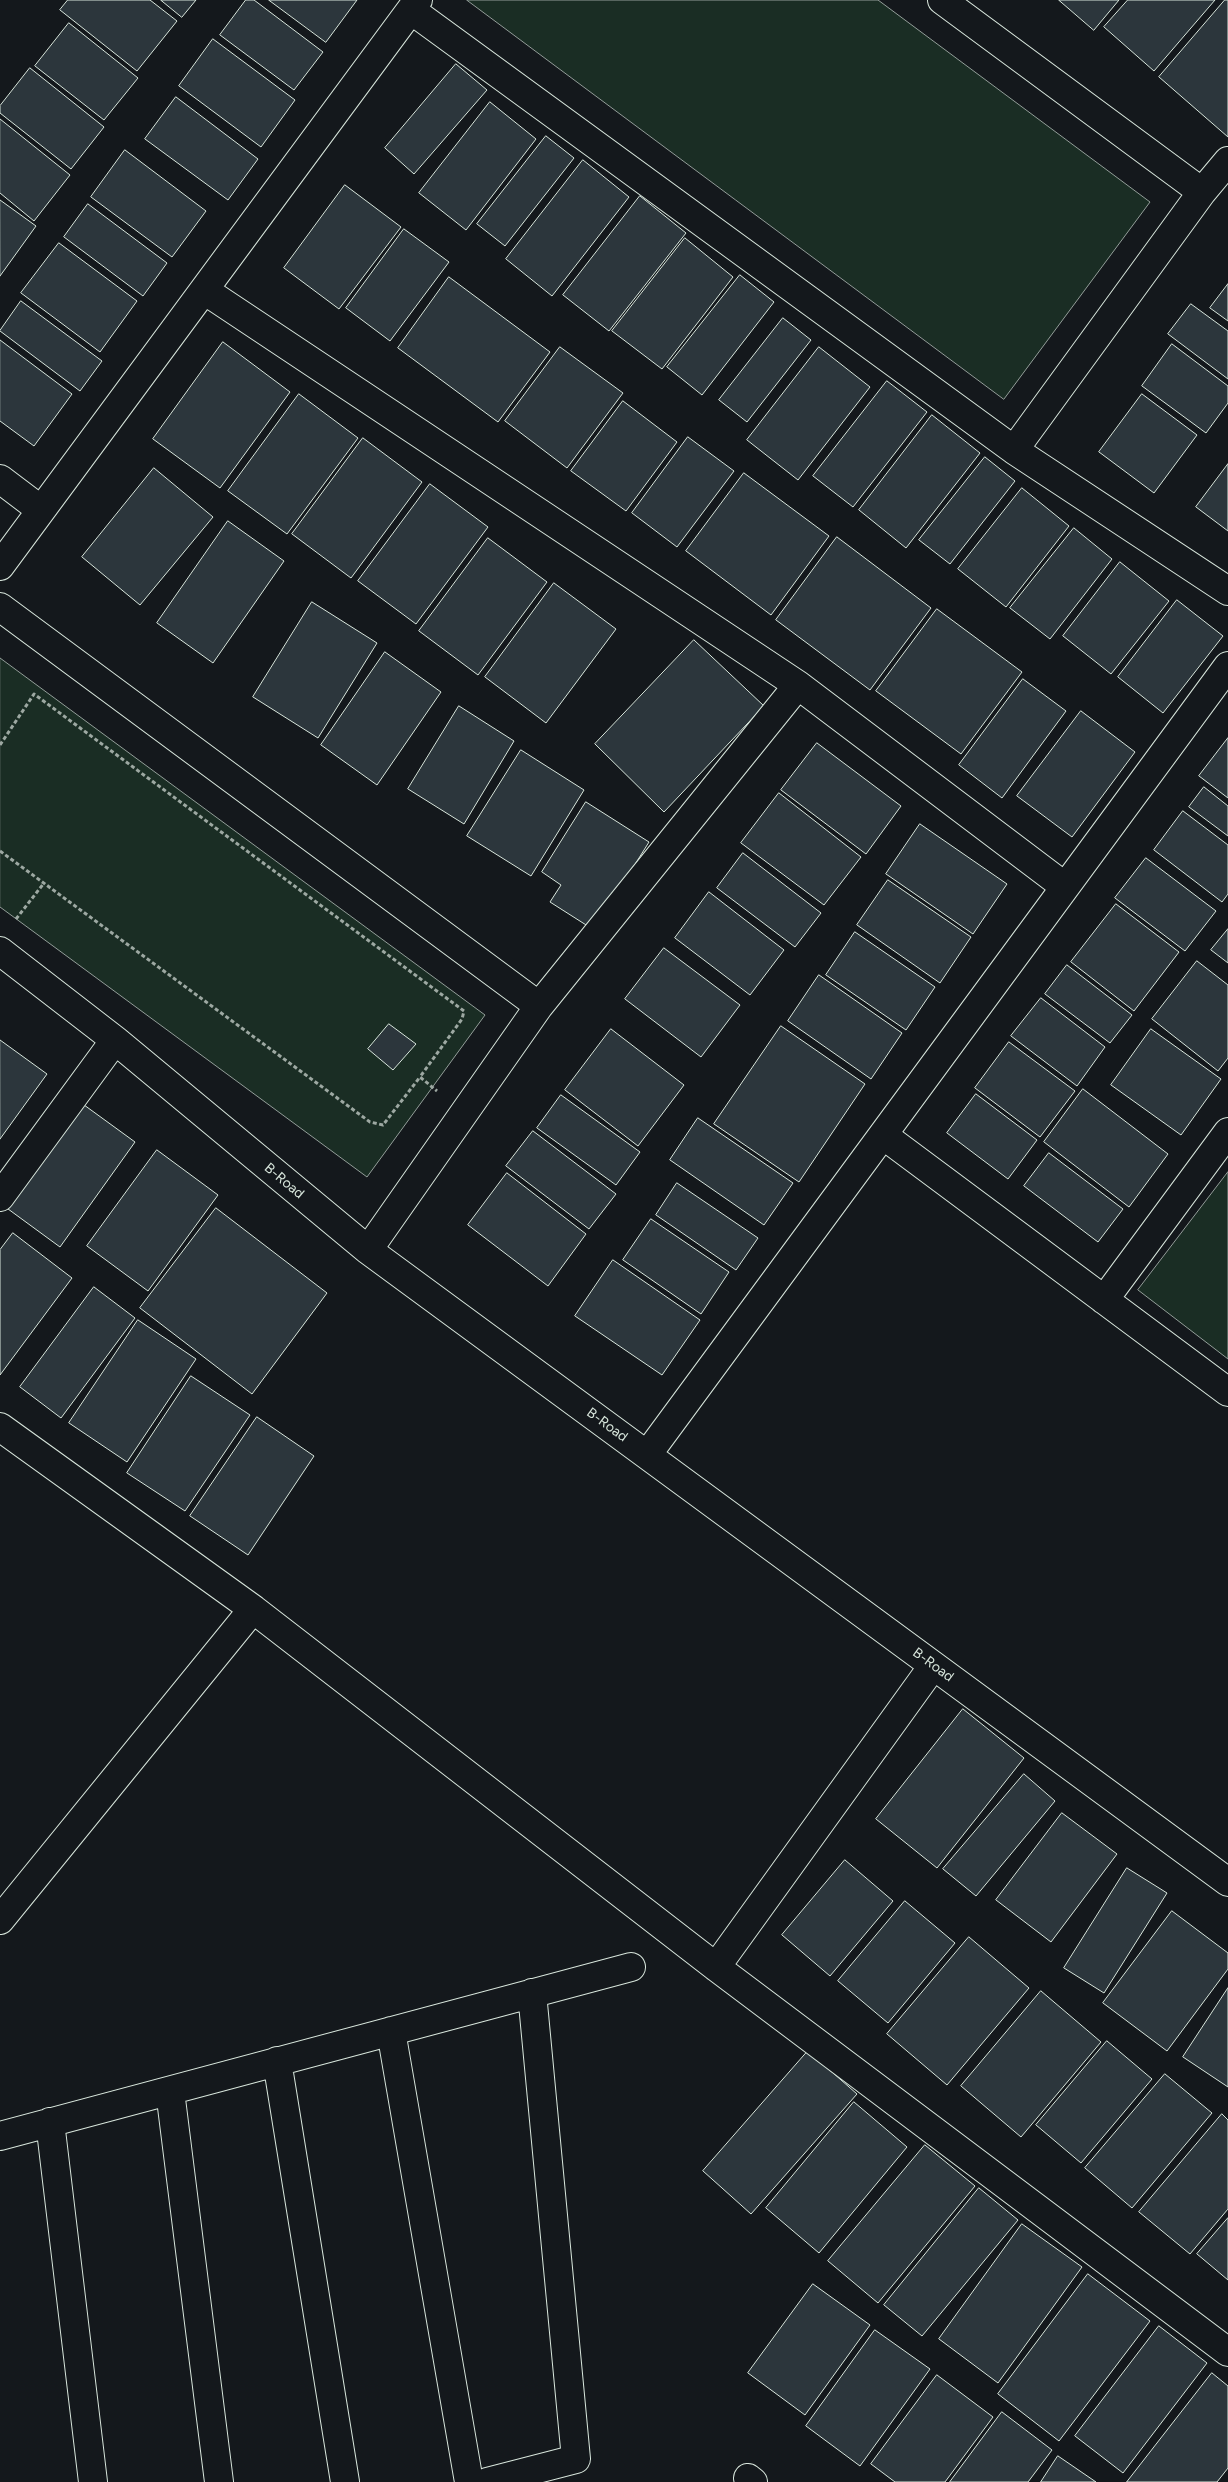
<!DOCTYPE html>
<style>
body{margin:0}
canvas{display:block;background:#14181c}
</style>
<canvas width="1228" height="2482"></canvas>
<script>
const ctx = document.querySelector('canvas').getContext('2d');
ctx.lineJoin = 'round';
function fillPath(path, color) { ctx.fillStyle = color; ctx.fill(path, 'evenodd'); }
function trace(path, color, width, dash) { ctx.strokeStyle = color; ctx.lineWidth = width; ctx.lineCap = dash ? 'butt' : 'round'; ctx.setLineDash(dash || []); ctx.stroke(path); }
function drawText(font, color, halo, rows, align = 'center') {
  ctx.font = font + ' Figtree,sans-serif'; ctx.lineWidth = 4; ctx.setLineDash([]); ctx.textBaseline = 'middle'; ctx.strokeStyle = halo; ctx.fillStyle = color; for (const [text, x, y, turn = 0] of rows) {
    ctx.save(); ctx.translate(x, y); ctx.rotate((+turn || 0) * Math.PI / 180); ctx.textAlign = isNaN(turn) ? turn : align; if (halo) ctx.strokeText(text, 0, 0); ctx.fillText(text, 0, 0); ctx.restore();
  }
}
const green = new Path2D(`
 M467 0H878L1150 202 1004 399Z
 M0 658 485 1015 367 1177 0 907Z
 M1228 1172V1359L1138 1290Z`);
fillPath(green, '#1a2d24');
trace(green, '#939e99', 1);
const building = new Path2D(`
 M68 0H150L177 21 137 71 60 10Z
 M161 0H196L182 17Z
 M246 0H254L323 52 294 90 220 35Z
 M269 0H357L326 42Z
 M1059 0H1119L1094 30Z
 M1128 0H1215L1154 71 1104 27Z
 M1225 0H1228V137L1159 77Z
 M69 23 138 78 104 120 35 66Z
 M213 39 295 100 261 147 179 86Z
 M456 64 487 90 414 174 385 148Z
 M30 68 104 127 71 169 0 113V106Z
 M176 97 258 159 228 200 145 139Z
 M490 102 536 139 466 230 419 193Z
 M0 119 70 175 34 221 0 193Z
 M546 136 574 158 505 246 477 224Z
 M125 150 206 211 172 257 91 197Z
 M583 160 629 197 552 296 506 259Z
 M345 185 401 227 339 309 284 268Z
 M640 196 686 233 609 331 563 295Z
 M0 200 36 226 0 276Z
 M88 204 167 263 143 296 64 237Z
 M404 229 449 262 390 341 346 308Z
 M685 238 733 277 662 369 612 331Z
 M59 243 137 301 100 352 21 293Z
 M740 275 774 302 702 395 667 367Z
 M449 277 550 352 498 422 398 348Z
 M1228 284V321L1210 308Z
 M21 301 102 361 80 391 0 331Z
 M1191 304 1228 331V379L1168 334Z
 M783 318 811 340 747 422 719 400Z
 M0 340 72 394 34 446 0 421Z
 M223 342 290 392 220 488 153 439Z
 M1172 344 1228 386V403L1206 433 1142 386Z
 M560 347 623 393 567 468 505 421Z
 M819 347 870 387 798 480 747 440Z
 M887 381 927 412 853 507 813 476Z
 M299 394 358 438 287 534 228 491Z
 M1142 394 1197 435 1154 493 1099 452Z
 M623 401 677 442 626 511 571 471Z
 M932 415 980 453 906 548 859 510Z
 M688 437 734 471 677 547 632 513Z
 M363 438 422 482 351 578 292 534Z
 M985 457 1015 481 950 564 919 540Z
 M1228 464V531L1196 507Z
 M154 468 213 517 140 605 82 557Z
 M744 473 829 536 771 615 686 551Z
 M430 484 488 527 416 624 358 581Z
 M1022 488 1069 526 1006 607 958 569Z
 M228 521 284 561 213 663 157 623Z
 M1074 528 1112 559 1050 639 1010 608Z
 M837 537 931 608 870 690 776 620Z
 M488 538 547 582 478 675 419 631Z
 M1120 562 1169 601 1111 674 1063 636Z
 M554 583 616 629 546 723 485 677Z
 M1177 600 1223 636 1163 713 1118 677Z
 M312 602 377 643 318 738 253 697Z
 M937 609 1022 672 961 754 876 691Z
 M694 640 764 706 664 812 595 744Z
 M385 652 441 692 377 785 321 745Z
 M1023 679 1066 711 1002 798 959 765Z
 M459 706 514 741 464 824 408 789Z
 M1081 711 1135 752 1072 837 1017 796Z
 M1228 738V798L1199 776Z
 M817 743 901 806 866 854 781 790Z
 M521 750 584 790 531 876 467 836Z
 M1204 787 1228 806V836L1189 807Z
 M779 793 861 857 824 905 741 843Z
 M586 802 649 842 594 930 550 902 561 885 542 872Z
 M1183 811 1228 845V894L1222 902 1154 850Z
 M920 824 1007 884 973 934 886 874Z
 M743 853 821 913 795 947 717 888Z
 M1146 858 1216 911 1185 951 1115 898Z
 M888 880 971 937 940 983 857 925Z
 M709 892 784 950 750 995 675 938Z
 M1116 904 1179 952 1134 1011 1071 962Z
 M1228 929V963L1211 950Z
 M855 932 935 987 906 1030 826 975Z
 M664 948 740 1005 701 1057 625 999Z
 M1197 961 1228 985V1058L1218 1071 1152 1019Z
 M1067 965 1132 1015 1110 1043 1045 994Z
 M819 975 902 1033 871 1079 788 1021Z
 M1041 998 1105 1047 1077 1086 1011 1036Z
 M389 1024 416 1044 393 1070 368 1049Z
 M781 1026 865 1084 799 1182 714 1124Z
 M611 1029 684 1085 638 1146 565 1090Z
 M1151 1029 1221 1079 1181 1135 1111 1085Z
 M0 1040 47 1074 0 1139Z
 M1009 1042 1075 1091 1040 1137 975 1088Z
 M1083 1089 1168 1154 1129 1207 1044 1142Z
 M976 1094 1037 1140 1008 1179 947 1133Z
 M561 1095 640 1152 616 1185 537 1128Z
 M80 1102 135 1142 60 1247 4 1206Z
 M698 1118 793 1183 764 1225 670 1160Z
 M533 1131 616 1194 589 1229 506 1166Z
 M157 1150 218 1195 148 1291 87 1246Z
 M1049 1153 1123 1209 1098 1242 1024 1186Z
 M507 1173 586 1234 548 1286 468 1225Z
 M677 1183 758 1238 736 1270 656 1215Z
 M216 1208 327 1293 252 1394 140 1308Z
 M651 1219 729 1272 701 1314 623 1260Z
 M13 1233 72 1278 0 1375V1250Z
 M613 1260 700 1320 662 1375 575 1316Z
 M94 1287 135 1318 61 1418 20 1387Z
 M138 1320 196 1359 127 1462 69 1423Z
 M191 1376 250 1415 185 1511 127 1473Z
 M257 1417 314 1456 248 1555 190 1516Z
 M963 1709 1024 1758 937 1868 876 1819Z
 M1024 1774 1055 1801 976 1896 943 1869Z
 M1062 1813 1117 1854 1051 1942 996 1900Z
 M845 1860 893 1901 830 1976 782 1935Z
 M1127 1868 1167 1893 1104 1993 1064 1968Z
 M905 1901 955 1943 888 2023 838 1981Z
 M1172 1911 1228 1953V1969L1167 2051 1103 2003Z
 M969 1937 1029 1988 947 2085 887 2034Z
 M1228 1988V2087L1183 2057Z
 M1041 1991 1101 2042 1021 2137 961 2086Z
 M1107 2041 1152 2079 1081 2163 1036 2125Z
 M808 2051 857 2094 751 2214 703 2171Z
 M1165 2074 1212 2113 1132 2208 1085 2168Z
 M854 2102 907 2147 819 2253 766 2208Z
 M1222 2114 1228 2120V2209L1190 2254 1139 2212Z
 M925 2145 975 2186 878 2303 828 2261Z
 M979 2188 1018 2220 922 2336 884 2305Z
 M1228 2218V2280L1197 2254Z
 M1022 2224 1082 2267 998 2383 939 2339Z
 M1088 2274 1150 2321 1059 2441 998 2394Z
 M813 2284 870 2325 805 2415 748 2373Z
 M1159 2326 1207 2363 1123 2473 1075 2436Z
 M875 2330 930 2369 860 2466 806 2426Z
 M1212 2373 1228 2386V2468L1217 2482H1127Z
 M937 2375 993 2417 945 2482H895L871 2464Z
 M1002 2412 1052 2450 1028 2482H950Z
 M1058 2456 1096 2482H1041Z`);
fillPath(building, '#2c363c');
trace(building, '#d8e6dc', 1);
const street = new Path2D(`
 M942 0 1202 192
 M411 10 1014 450 1228 591
 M204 290 798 685 1064 886
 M1014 450 1202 192 1228 161
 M0 479 41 510
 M0 566 418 0
 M0 607 539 1006
 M0 951 115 1040 368 1250 1228 1882
 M883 1135 1228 1392
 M0 1197 115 1040
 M368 1250 539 1006 798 685
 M1104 1300 1228 1132
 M0 1427 253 1609 716 1967 1228 2352
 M647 1455 1228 666
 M0 1920 253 1609
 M716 1967 933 1666
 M391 2031 469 2482
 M277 2061 345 2482
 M170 2091 219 2482
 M50 2122 93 2482
 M0 2136 631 1967
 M748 2478 753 2482
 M487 2482 576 2459 532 1993`);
trace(street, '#d8e6dc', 30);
trace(new Path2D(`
 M0 745 34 694 464 1011 462 1019 420 1077
 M0 851 370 1122 383 1125 420 1077 437 1091
 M16 919 44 883`), '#9da8a2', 3, [4, 2.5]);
trace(street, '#14181c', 28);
drawText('14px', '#d8e6dc', '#14181c', [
 ["B-Road",284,1181,40],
 ["B-Road",607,1425,36],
 ["B-Road",933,1665,36]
]);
</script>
